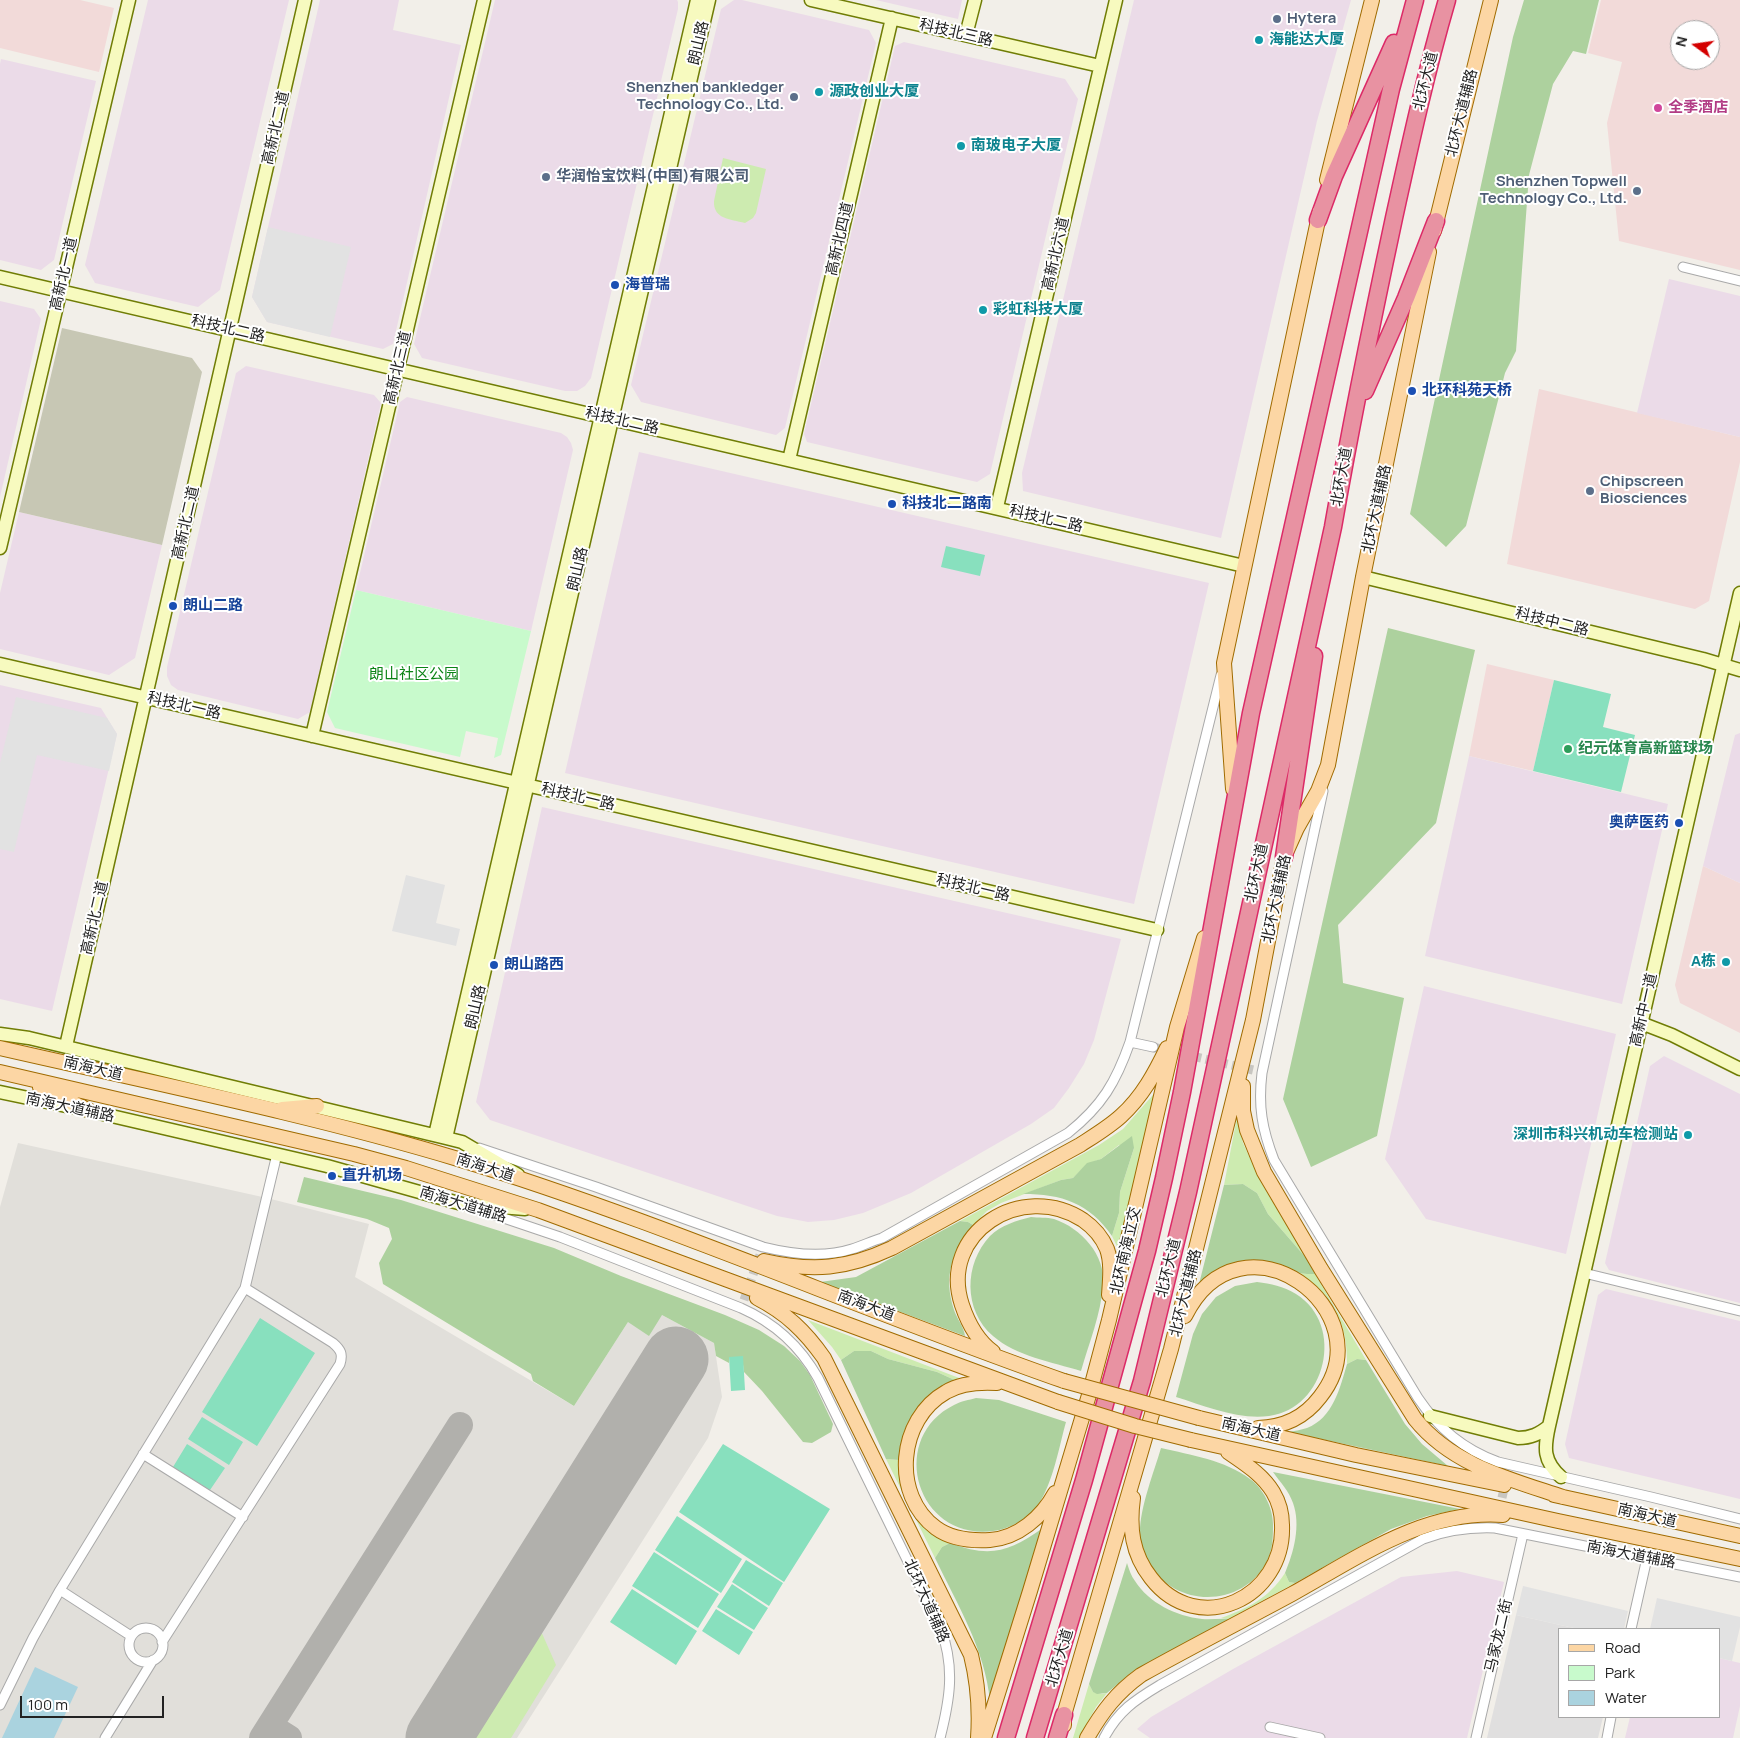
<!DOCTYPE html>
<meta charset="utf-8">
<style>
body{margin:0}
#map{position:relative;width:1740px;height:1738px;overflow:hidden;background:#f2efe9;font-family:Manrope,sans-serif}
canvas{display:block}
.legend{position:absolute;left:1558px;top:1628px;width:162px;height:90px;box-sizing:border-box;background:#fff;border:1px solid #a7a7a7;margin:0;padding:6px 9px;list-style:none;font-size:15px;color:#222}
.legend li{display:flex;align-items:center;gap:10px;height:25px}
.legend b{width:25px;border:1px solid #a7a7a7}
.north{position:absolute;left:1670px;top:20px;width:50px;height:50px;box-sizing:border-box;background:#fff;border:1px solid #a7a7a7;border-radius:50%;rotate:284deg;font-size:14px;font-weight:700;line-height:20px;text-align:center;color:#222}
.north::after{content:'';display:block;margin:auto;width:18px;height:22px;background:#d40000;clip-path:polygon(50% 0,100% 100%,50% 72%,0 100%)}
.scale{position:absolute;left:20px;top:1696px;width:144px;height:22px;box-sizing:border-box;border:2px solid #222;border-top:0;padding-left:6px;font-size:15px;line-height:18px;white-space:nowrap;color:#222;-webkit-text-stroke:4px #fff;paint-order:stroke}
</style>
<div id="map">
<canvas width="1740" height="1738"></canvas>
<ul class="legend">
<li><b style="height:6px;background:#fcd6a4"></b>Road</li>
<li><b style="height:14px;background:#c8facc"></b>Park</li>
<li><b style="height:14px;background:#aad3df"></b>Water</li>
</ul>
<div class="north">N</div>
<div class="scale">100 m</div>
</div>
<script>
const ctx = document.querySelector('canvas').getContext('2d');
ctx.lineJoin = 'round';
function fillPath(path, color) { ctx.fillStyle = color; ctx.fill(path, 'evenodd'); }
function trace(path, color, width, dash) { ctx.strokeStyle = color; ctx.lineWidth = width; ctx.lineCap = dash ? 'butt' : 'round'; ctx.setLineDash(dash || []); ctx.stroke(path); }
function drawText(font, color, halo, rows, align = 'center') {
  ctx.font = font + ' Manrope,"Noto Sans SC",sans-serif'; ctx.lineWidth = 4; ctx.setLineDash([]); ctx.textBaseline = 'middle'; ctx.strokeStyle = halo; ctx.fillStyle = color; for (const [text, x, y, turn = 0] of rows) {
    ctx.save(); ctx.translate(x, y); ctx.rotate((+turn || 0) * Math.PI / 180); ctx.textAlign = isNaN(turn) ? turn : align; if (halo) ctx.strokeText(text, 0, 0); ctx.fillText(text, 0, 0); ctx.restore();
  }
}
fillPath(new Path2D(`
 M1516 1615 1578 1629H1559V1717H1603L1598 1738H1487Z`), '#e0dfdf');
fillPath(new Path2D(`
 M0 0H80L114 8 99 72 0 48Z
 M1601 0H1740V270L1619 241 1607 123 1622 62 1588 53ZM1680 30H1710V60H1680Z
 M1539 389 1740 437V462L1709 601 1695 609 1507 564Z
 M1487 664 1554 680 1533 771 1469 756Z
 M1703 866 1740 883V1033L1680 1003 1675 985Z`), '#f2dad9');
fillPath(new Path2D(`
 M148 0H289L220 290 198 307 95 283 85 265Z
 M320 0H399L393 30 461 45 393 344 383 349 267 322 252 297Z
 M495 0H677L678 2V9L591 378 585 386 577 391H565L422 358 414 344Z
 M734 0H742L869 30 876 43 785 428 776 435 641 402 631 385 721 9Z
 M876 0H962L958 19Z
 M1134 0H1351L1317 121 1221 538 1023 491 1022 473Z
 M904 42 1065 79 1078 99 990 474 977 482 807 442 804 434 895 46Z
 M1 59 96 81 54 260 41 270 0 260V64Z
 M1669 279 1740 296V437L1637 413Z
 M0 301 34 309 41 319 0 497Z
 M246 366 374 395 381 403 310 712 298 719 178 690 171 685 167 676V667L236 373Z
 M407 397 561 433 567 437 571 443 573 450 531 631 356 590 400 402Z
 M639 452 1209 583 1134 904 565 773Z
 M19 512 162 545 135 658 109 675 0 649V593Z
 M0 685 101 708 117 734 52 1011 0 999Z
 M1740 733V883L1703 866 1735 735Z
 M1469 756 1668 804 1622 1004 1425 956Z
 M542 807 1121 939 1094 1040 1084 1064 1069 1088 1054 1108 1031 1124 911 1193 863 1213 834 1220 808 1222 777 1216 490 1120 476 1102Z
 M1424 986 1616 1034 1566 1254 1426 1219 1385 1159Z
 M1664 1056 1740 1094V1303L1609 1270 1605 1263 1650 1066Z
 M1606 1289 1740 1321V1499L1569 1458 1565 1444 1598 1295Z
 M1457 1571 1504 1582 1467 1738H1150L1137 1729 1151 1717 1233 1669 1401 1577Z
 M1719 1658 1740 1663V1706L1733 1738H1625L1630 1717H1719Z`), '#ebdbe8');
fillPath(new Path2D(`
 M18 1143 267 1198 369 1224 355 1277 574 1406 628 1322 662 1315 714 1343 722 1397 708 1438 517 1738H0V1207Z`), '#e1dfda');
fillPath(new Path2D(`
 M62 328 192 358 202 372 162 545 19 512Z`), '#c7c7b4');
fillPath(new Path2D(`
 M723 158 766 169 756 213 753 218 745 223C730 219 713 219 714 201Z
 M1159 1088 1120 1253 1112 1236 1119 1213 1120 1192 1134 1148 1119 1145 1101 1159 1087 1164 1073 1178 1061 1180 1001 1203 987 1211 973 1225 968 1222 960 1221 1099 1145 1123 1129Z
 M1237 1117 1243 1143 1262 1184 1307 1259 1268 1214 1257 1193 1243 1184 1224 1185Z
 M1299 1273 1315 1274 1366 1360 1357 1359 1347 1364C1348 1324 1333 1294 1299 1273Z
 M808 1320 967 1381 959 1382 937 1372 888 1359 871 1351H854L841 1360 832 1347Z
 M886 1459 899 1460 902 1482 941 1537 950 1543 942 1547 935 1558Z
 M1285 1573 1289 1582 1295 1583 1229 1619 1221 1618C1248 1608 1268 1599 1285 1573Z
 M533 1613 556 1665 511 1738H455Z
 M1089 1684 1093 1692 1102 1694 1107 1693 1096 1707 1079 1738H1073Z`), '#cdebb0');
fillPath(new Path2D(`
 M1524 0H1599L1586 54 1573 51 1553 84 1529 175 1516 351 1505 373 1466 526 1446 547 1410 514 1513 37Z
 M1388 628 1475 650 1436 823 1338 925 1343 983 1404 998 1377 1136 1311 1167 1283 1099Z
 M1132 1136 1134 1148 1120 1192 1119 1213 1112 1236C1089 1203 1062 1194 1023 1194L1061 1180 1073 1178 1087 1163 1101 1159Z
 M304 1177 401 1200 554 1248 621 1276 725 1315 759 1330 784 1346 800 1361 810 1375 833 1424 831 1432 812 1443 803 1442 762 1391 744 1372 742 1357H729V1363L716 1356 714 1343 662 1315 649 1336 628 1322 574 1406 533 1381 531 1374 383 1284 379 1263 392 1239 389 1228 367 1219 297 1202Z
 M1243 1184 1257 1193 1268 1214 1307 1259 1315 1274C1310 1274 1304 1274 1300 1273 1291 1271 1283 1265 1274 1263 1242 1254 1223 1265 1199 1284L1224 1185Z
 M1031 1217C1038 1218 1047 1217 1054 1219 1081 1228 1106 1255 1103 1285 1101 1314 1089 1343 1081 1371 1052 1362 1016 1356 993 1336 963 1310 964 1264 990 1236 1001 1225 1016 1221 1031 1217Z
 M960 1221 968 1222 973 1225C952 1254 943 1275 954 1310 957 1319 964 1327 965 1336L820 1282 856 1277Z
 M1257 1282C1271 1284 1283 1286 1296 1294 1346 1325 1326 1409 1269 1416 1238 1420 1205 1406 1176 1397L1193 1334 1202 1314 1216 1297 1235 1286Z
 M854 1351H871L888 1359 937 1372 959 1382C920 1402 903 1413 899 1460L886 1459 841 1360Z
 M1357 1359 1366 1360 1405 1424 1422 1444 1448 1466 1288 1432C1294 1431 1301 1430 1307 1428 1333 1418 1340 1388 1347 1364Z
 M976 1398 999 1400 1066 1422C1059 1447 1053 1483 1038 1505 1028 1519 1010 1529 993 1531 916 1541 887 1438 954 1405 961 1401 969 1400 976 1398Z
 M1161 1448C1191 1455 1225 1460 1250 1479 1263 1488 1273 1508 1273 1524 1273 1537 1273 1549 1267 1561 1244 1608 1175 1609 1150 1564 1144 1554 1140 1543 1140 1532 1140 1507 1154 1472 1161 1448Z
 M1273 1472 1460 1509 1427 1516 1391 1529 1295 1583 1289 1582 1285 1573C1294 1552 1301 1525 1293 1503 1289 1491 1280 1482 1273 1472Z
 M1043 1528 990 1701C985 1649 957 1604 935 1558L942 1547 950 1543C990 1558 1009 1552 1043 1528Z
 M1127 1563C1129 1569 1131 1576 1135 1581 1149 1603 1176 1616 1202 1619 1211 1620 1220 1618 1229 1619L1132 1672 1107 1693 1097 1694 1093 1692 1089 1684Z`), '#add19e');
fillPath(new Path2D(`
 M356 590 531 631 501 755 494 758 498 738 466 731 460 757 335 728 327 712Z`), '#c8facc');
fillPath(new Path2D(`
 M946 546 985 555 980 576 941 567Z
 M1554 680 1611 694 1603 727 1635 735 1621 792 1533 771Z
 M260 1318 315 1353 257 1446 202 1412Z
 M743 1356 745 1390 731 1391 729 1357Z
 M202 1417 243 1442 229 1465 188 1439Z
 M187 1444 225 1468 210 1490 173 1467Z
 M723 1444 830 1509 784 1582 679 1512Z
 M677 1516 742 1559 721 1593 655 1550Z
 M654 1552 719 1594 698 1628 632 1586Z
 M746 1560 783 1583 769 1606 732 1582Z
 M732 1584 768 1608 754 1630 717 1607Z
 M632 1589 697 1631 676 1665 610 1622Z
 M716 1609 753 1632 739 1655 702 1631Z`), '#88e0be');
fillPath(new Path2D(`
 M268 227 351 247 330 337 267 322 252 297Z
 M16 697 107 718 117 734 109 771 37 755 14 852 0 849V763Z
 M406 875 445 885 436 923 460 929 456 946 392 931Z
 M1523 1586 1628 1611 1624 1629H1578L1516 1615Z
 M1657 1598 1740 1617V1627L1732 1661 1719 1658V1629H1650Z`), '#e2e2e2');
fillPath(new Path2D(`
 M35 1667 78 1687 54 1738H2Z`), '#aad3df');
trace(new Path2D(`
 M270 1726 289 1738
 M262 1738 460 1425`), '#b1b0ac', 26);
trace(new Path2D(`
 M438 1738 676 1359`), '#b1b0ac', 65);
trace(new Path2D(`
 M1153 1047 1253 1070
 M744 1300 760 1255
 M1499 1511 1506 1480`), '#c8c6c1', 9, [9, 4.5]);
const street = new Path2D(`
 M1683 267 1740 281
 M1323 791 1262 1073C1258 1106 1262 1129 1274 1160L1418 1398C1439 1429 1463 1449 1498 1462L1651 1497 1740 1519
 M1130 1042 1153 1047
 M479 1148 596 1187 763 1247C791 1254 824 1258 852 1249 862 1246 872 1241 882 1238L1068 1133C1102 1106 1116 1082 1130 1042L1221 675
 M477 1209 560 1237 741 1308C775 1323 800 1346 818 1378L941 1629C955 1668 950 1699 940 1738
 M1584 1273 1740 1311
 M143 1454 243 1517
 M60 1590 131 1636
 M129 1645a17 17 0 1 1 34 0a17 17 0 1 1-34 0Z
 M1631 1629 1647 1558
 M162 1642 340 1364C343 1354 341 1350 333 1343L245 1288
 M0 1705 33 1638 60 1590 245 1288 277 1154
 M1270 1727 1320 1738
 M105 1738 153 1660
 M1104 1738C1118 1711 1135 1700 1160 1685L1423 1539C1447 1530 1469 1527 1495 1528L1740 1577
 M1476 1738 1523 1534
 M1607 1738 1611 1717`);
const secondary = new Path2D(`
 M811 0 1100 66
 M966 35 975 0
 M0 277 1244 566
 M789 460 892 18
 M997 507 1116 0
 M0 548 129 0
 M1363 577 1703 659 1740 670
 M0 664 1157 930
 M312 736 484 0
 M1641 1023 1672 1035 1740 1069
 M0 1034 29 1038 446 1138 462 1142 518 1175
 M66 1046 305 0
 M0 1092 90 1111 327 1166 462 1204 525 1209
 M435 1135 697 0
 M446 1138 709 0
 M1430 1416 1518 1438C1531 1438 1539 1434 1549 1426
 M1561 1477C1543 1461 1544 1448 1549 1426L1740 593`);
const primary = new Path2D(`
 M1327 180 1372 0
 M1434 231 1491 0
 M1233 789 1224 663 1320 211
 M0 1048C153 1083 308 1114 458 1159 664 1222 861 1310 1064 1381
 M0 1072 354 1154 406 1168 538 1210 1058 1402
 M1243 1086V1111L1247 1130 1264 1172 1321 1269 1415 1419C1452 1465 1509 1479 1563 1497
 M40 1087 90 1111
 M282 1109 317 1106
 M764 1261C813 1272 847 1269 892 1248L1080 1145C1094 1136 1109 1127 1121 1116 1142 1097 1155 1073 1167 1048
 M757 1298C786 1313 805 1331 824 1358L971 1655C978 1683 980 1709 978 1738
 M1185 1316C1241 1203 1388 1311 1320 1397 1304 1418 1284 1427 1258 1428
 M993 1352C978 1341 968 1323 962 1305 938 1233 1022 1180 1083 1220 1093 1227 1102 1237 1107 1249 1112 1263 1110 1280 1109 1295
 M997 1383C980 1382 961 1383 946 1392 898 1419 891 1495 936 1528 951 1539 972 1541 990 1540 1018 1538 1042 1517 1055 1493
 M1199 1418 1356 1455 1504 1485
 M1191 1440 1558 1521 1740 1559
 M1554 1495 1740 1536
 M1133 1498C1129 1528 1132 1554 1151 1578 1198 1639 1285 1598 1282 1525 1282 1514 1279 1502 1273 1492 1262 1474 1245 1464 1228 1452
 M1064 1725V1715L1171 1349 1253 1020 1284 857 1297 828 1318 791 1328 765 1363 577 1429 252
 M984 1738 1030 1591 1089 1395 1109 1320 1177 1027 1204 938
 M1087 1738C1102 1712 1116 1693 1141 1675 1191 1647 1242 1621 1292 1594 1357 1558 1425 1509 1503 1515`);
const highway = new Path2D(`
 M1318 220 1334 176 1394 43
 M1365 391 1406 298 1436 221
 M1284 857 1314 656
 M1006 1738 1084 1480 1147 1251 1164 1178 1182 1092 1251 713 1391 89 1415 0
 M1035 1738 1142 1381 1188 1192 1333 527C1351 424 1372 321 1394 218 1410 145 1426 72 1447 0
 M1057 1738 1064 1715`);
trace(street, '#a9a9a9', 11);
trace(secondary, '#707d05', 15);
trace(primary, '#a06b00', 16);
trace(highway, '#dc2a67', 19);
trace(street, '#fff', 9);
trace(secondary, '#f7fabf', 12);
trace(primary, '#fcd6a4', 14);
trace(highway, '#e892a2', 16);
const primaryBridge = new Path2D(`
 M1064 1381 1199 1418
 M1058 1402 1135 1426 1191 1440`);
trace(primaryBridge, '#a06b00', 16, []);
trace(primaryBridge, '#fcd6a4', 14);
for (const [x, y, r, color] of [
 [1277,19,5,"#5c6f8a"],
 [1259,40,5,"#0f9aa8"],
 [819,92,5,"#0f9aa8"],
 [794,97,5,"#5c6f8a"],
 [1658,108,5,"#d1479c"],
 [961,146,5,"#0f9aa8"],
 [546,177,5,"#5c6f8a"],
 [1637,191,5,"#5c6f8a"],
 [615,285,5,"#1a4fb4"],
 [983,310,5,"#0f9aa8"],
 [1412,391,5,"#1a4fb4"],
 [1590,491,5,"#5c6f8a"],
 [892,504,5,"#1a4fb4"],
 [173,606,5,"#1a4fb4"],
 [1568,749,5,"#2e9e5b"],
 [1679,823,5,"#1a4fb4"],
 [1726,962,5,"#0f9aa8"],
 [494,965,5,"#1a4fb4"],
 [1688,1135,5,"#0f9aa8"],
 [332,1176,5,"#1a4fb4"]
]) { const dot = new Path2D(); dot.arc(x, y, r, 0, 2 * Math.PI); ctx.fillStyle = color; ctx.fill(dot); trace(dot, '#fff', 2); }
drawText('bold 15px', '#4e5e75', '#fff', [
 ["Hytera",1287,19],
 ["Shenzhen bankledger",784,88,"right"],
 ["Technology Co., Ltd.",784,105,"right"],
 ["华润怡宝饮料(中国)有限公司",556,177],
 ["Shenzhen Topwell",1627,182,"right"],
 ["Technology Co., Ltd.",1627,199,"right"],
 ["Chipscreen",1600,482],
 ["Biosciences",1600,499]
], 'left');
drawText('15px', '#222', '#fff', [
 ["科技北三路",956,33,13],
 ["朗山路",699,43,-77],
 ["北环大道",1426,81,-76],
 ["北环大道辅路",1462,113,-76],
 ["高新北二道",276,128,-77],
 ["高新北四道",840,239,-77],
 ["高新北六道",1056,254,-77],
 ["高新北一道",64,274,-77],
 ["科技北二路",228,329,13],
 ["高新北三道",398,368,-77],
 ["科技北二路",622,421,13],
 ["北环大道",1342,477,-80],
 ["北环大道辅路",1377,509,-78],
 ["科技北二路",1046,519,13],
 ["高新北二道",186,523,-77],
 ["朗山路",578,569,-77],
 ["科技中二路",1552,622,14],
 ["科技北一路",184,706,13],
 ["科技北一路",578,797,13],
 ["北环大道",1257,873,-78],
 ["科技北一路",973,888,13],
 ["北环大道辅路",1277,899,-78],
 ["高新北二道",95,918,-77],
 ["朗山路",476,1007,-77],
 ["高新中一道",1644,1010,-77],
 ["南海大道",93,1069,13],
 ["南海大道辅路",70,1108,12],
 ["南海大道",485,1168,18],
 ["南海大道辅路",463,1205,17],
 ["北环南海立交",1126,1251,-77],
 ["北环大道",1169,1268,-76],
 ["北环大道辅路",1186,1293,-76],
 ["南海大道",866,1306,21],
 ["南海大道",1251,1430,13],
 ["南海大道",1647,1516,13],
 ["南海大道辅路",1631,1555,11],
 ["北环大道辅路",926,1601,66],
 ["马家龙二街",1499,1636,-77],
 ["北环大道",1060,1658,-73]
]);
drawText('bold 15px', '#0d838f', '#fff', [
 ["海能达大厦",1269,40],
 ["源政创业大厦",829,92],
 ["南玻电子大厦",971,146],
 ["彩虹科技大厦",993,310],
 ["A栋",1716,962,"right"],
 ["深圳市科兴机动车检测站",1678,1135,"right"]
], 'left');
drawText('bold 15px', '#b23c85', '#fff', [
 ["全季酒店",1668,108]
], 'left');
drawText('bold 15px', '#164399', '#fff', [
 ["海普瑞",625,285],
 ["北环科苑天桥",1422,391],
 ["科技北二路南",902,504],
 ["朗山二路",183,606],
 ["奥萨医药",1669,823,"right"],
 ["朗山路西",504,965],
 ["直升机场",342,1176]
], 'left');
drawText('15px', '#0c8416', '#fff', [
 ["朗山社区公园",414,675]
]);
drawText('bold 15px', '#27864d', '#fff', [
 ["纪元体育高新篮球场",1578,749]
], 'left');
</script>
